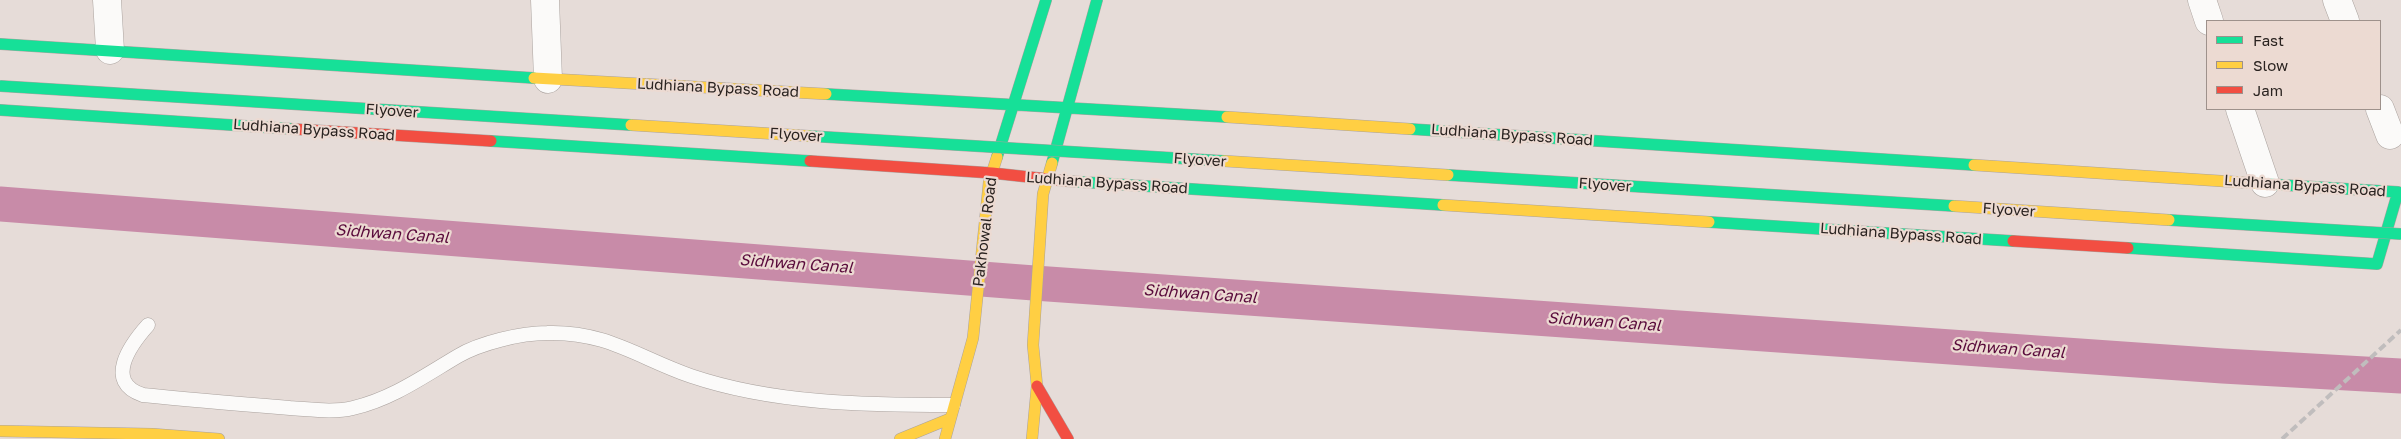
<!DOCTYPE html>
<style>
body{margin:0}
#map{position:relative;width:2401px;height:439px;overflow:hidden;background:#e6dcd8;font-family:"Golos Text",sans-serif}
canvas{display:block}
.legend{position:absolute;left:2206px;top:20px;width:175px;height:90px;box-sizing:border-box;background:#ecdad2;border:1px solid #9e918b;margin:0;padding:6px 9px;list-style:none;font-size:15px;color:#2a2320}
.legend li{display:flex;align-items:center;gap:10px;height:25px}
.legend b{width:25px;border:1px solid #9e918b}
</style>
<div id="map">
<canvas width="2401" height="439"></canvas>
<ul class="legend">
<li><b style="height:6px;background:#16e098"></b>Fast</li>
<li><b style="height:6px;background:#ffcf43"></b>Slow</li>
<li><b style="height:6px;background:#f24e42"></b>Jam</li>
</ul>
</div>
<script>
const ctx = document.querySelector('canvas').getContext('2d');
ctx.lineJoin = 'round';
function trace(path, color, width, dash) { ctx.strokeStyle = color; ctx.lineWidth = width; ctx.lineCap = dash ? 'butt' : 'round'; ctx.setLineDash(dash || []); ctx.stroke(path); }
function drawText(font, color, halo, rows, align = 'center') {
  ctx.font = font + ' "Golos Text",sans-serif'; ctx.lineWidth = 4.5; ctx.setLineDash([]); ctx.textBaseline = 'middle'; ctx.strokeStyle = halo; ctx.fillStyle = color; for (const [text, x, y, turn = 0] of rows) {
    ctx.save(); ctx.translate(x, y); ctx.rotate((+turn || 0) * Math.PI / 180); ctx.textAlign = isNaN(turn) ? turn : align; if (halo) ctx.strokeText(text, 0, 0); ctx.fillText(text, 0, 0); ctx.restore();
  }
}
trace(new Path2D(`
 M0 204 1034 283 2223 366 2401 376`), '#c88ba8', 35);
const lane = new Path2D(`
 M148 325C131 344 103 382 143 395 192 400 241 404 290 408 309 409 333 413 353 408 392 399 424 376 458 356 480 343 521 333 547 333 606 331 639 358 691 376 774 404 866 405 953 405`);
const street = new Path2D(`
 M107 0 110 50
 M545 0 548 79
 M2202 0 2209 21
 M2337 0 2345 21
 M2240 109 2265 183
 M2380 109 2390 135`);
const fast = new Path2D(`
 M0 44 534 78
 M826 94 1227 117
 M0 110 293 129
 M1410 129 1974 165
 M491 141 810 161
 M997 157 1046 0
 M1052 163 1097 0
 M1066 181 1443 205
 M1709 222 2013 241
 M2128 248 2377 264 2398 192 2267 184`);
const slow = new Path2D(`
 M534 78 826 94
 M1227 117 1410 129
 M1974 165 2267 184
 M1443 205 1709 222
 M0 431 152 434 219 439
 M900 439 949 419
 M945 439 973 338 989 182 997 157
 M1032 439 1037 386 1033 345 1043 194 1052 163`);
const jam = new Path2D(`
 M293 129 491 141
 M810 161 992 173 1066 181
 M2013 241 2128 248
 M1037 386 1068 439`);
trace(lane, '#aaa29e', 15);
trace(street, '#aaa29e', 29);
trace(fast, '#aaa29e', 12);
trace(slow, '#aaa29e', 12);
trace(jam, '#aaa29e', 12);
trace(lane, '#fbfaf9', 14);
trace(street, '#fbfaf9', 28);
trace(fast, '#16e098', 11);
trace(slow, '#ffcf43', 11);
trace(jam, '#f24e42', 11);
trace(new Path2D(`
 M2282 439 2401 330`), '#c0bdbd', 4, [8, 4]);
const fastBridge = new Path2D(`
 M0 86 631 125
 M809 136 1224 161
 M1448 175 1954 206
 M2169 220 2401 234`);
const slowBridge = new Path2D(`
 M631 125 809 136
 M1224 161 1448 175
 M1954 206 2169 220`);
trace(fastBridge, '#aaa29e', 12, []);
trace(slowBridge, '#aaa29e', 12, []);
trace(fastBridge, '#16e098', 11);
trace(slowBridge, '#ffcf43', 11);
drawText('15px', '#2a2320', '#ecdad2', [
 ["Ludhiana Bypass Road",718,88,3],
 ["Flyover",392,111,4],
 ["Ludhiana Bypass Road",314,130,4],
 ["Flyover",796,135,4],
 ["Ludhiana Bypass Road",1512,135,4],
 ["Flyover",1200,160,4],
 ["Ludhiana Bypass Road",1107,183,4],
 ["Flyover",1605,185,4],
 ["Ludhiana Bypass Road",2305,186,4],
 ["Flyover",2009,210,4],
 ["Pakhowal Road",985,232,-83],
 ["Ludhiana Bypass Road",1901,234,4]
]);
drawText('italic 16px', '#590a3b', '#ecdad2', [
 ["Sidhwan Canal",392,234,4],
 ["Sidhwan Canal",796,264,4],
 ["Sidhwan Canal",1200,294,4],
 ["Sidhwan Canal",1604,322,4],
 ["Sidhwan Canal",2008,349,4]
]);
</script>
